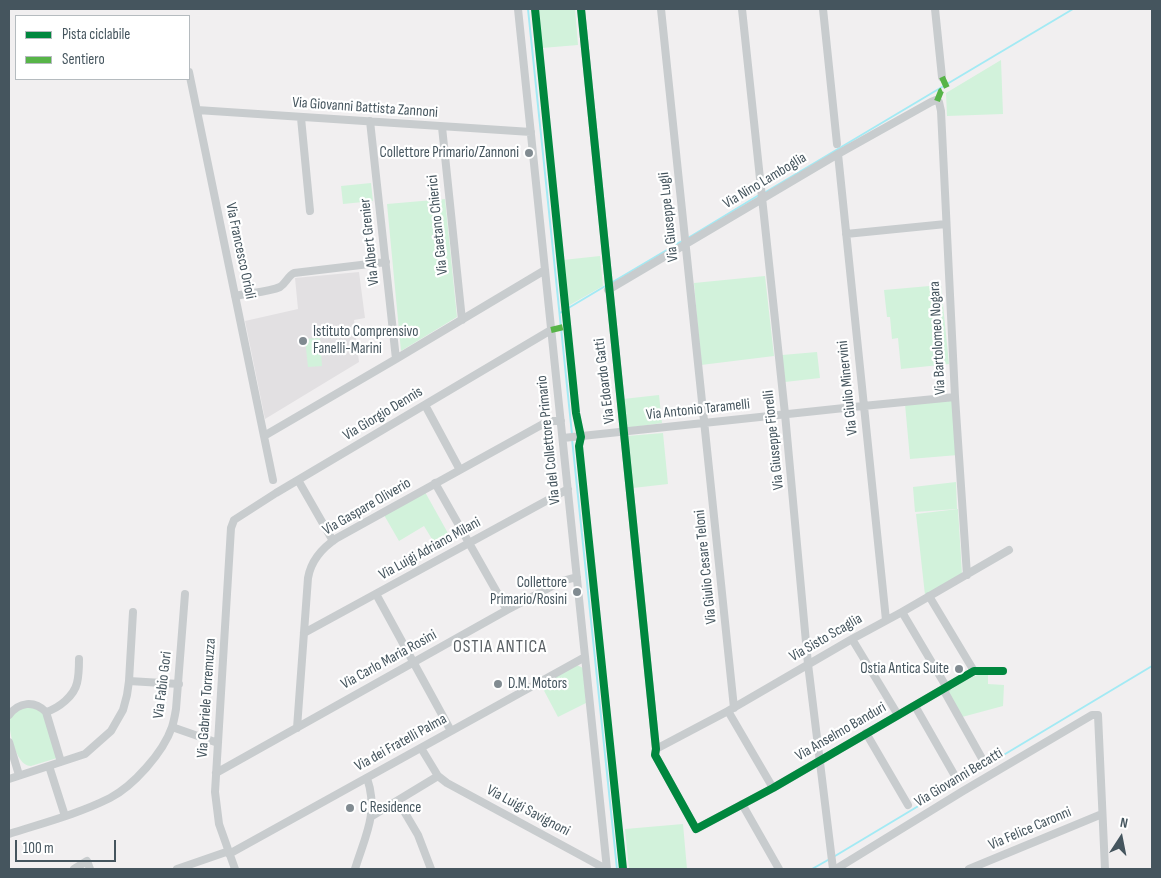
<!DOCTYPE html>
<style>
body{margin:0}
#map{position:relative;width:1161px;height:878px;overflow:hidden;background:#f1eff0;font-family:"Sofia Sans Condensed",sans-serif}
canvas{display:block}
.frame{position:absolute;inset:0;border:10px solid #45555e;pointer-events:none}
.legend{position:absolute;left:15px;top:15px;width:175px;height:65px;box-sizing:border-box;background:#fff;border:1px solid #b5bbbf;margin:0;padding:6px 9px;list-style:none;font-size:15px;color:#45555e}
.legend li{display:flex;align-items:center;gap:10px;height:25px}
.legend b{width:25px;border:1px solid #b5bbbf}
.north{position:absolute;left:1096px;top:813px;width:50px;height:50px;-webkit-text-stroke:4px #fff;paint-order:stroke;rotate:11deg;font-size:14px;font-weight:700;line-height:20px;text-align:center;color:#45555e}
.north::after{content:'';display:block;margin:auto;width:18px;height:22px;background:#45555e;clip-path:polygon(50% 0,100% 100%,50% 72%,0 100%)}
.scale{position:absolute;left:15px;top:840px;width:101px;height:22px;box-sizing:border-box;border:2px solid #45555e;border-top:0;padding-left:6px;font-size:15px;line-height:18px;white-space:nowrap;color:#45555e;-webkit-text-stroke:4px #fff;paint-order:stroke}
</style>
<div id="map">
<canvas width="1161" height="878"></canvas>
<div class="frame"></div>
<ul class="legend">
<li><b style="height:6px;background:#00873e"></b>Pista ciclabile</li>
<li><b style="height:6px;background:#57b448"></b>Sentiero</li>
</ul>
<div class="north">N</div>
<div class="scale">100 m</div>
</div>
<script>
const ctx = document.querySelector('canvas').getContext('2d');
ctx.lineJoin = 'round';
function fillPath(path, color) { ctx.fillStyle = color; ctx.fill(path, 'evenodd'); }
function trace(path, color, width, dash) { ctx.strokeStyle = color; ctx.lineWidth = width; ctx.lineCap = dash ? 'butt' : 'round'; ctx.setLineDash(dash || []); ctx.stroke(path); }
function drawText(font, color, halo, rows, align = 'center') {
  ctx.font = font + ' "Sofia Sans Condensed",sans-serif'; ctx.lineWidth = 4.5; ctx.setLineDash([]); ctx.textBaseline = 'middle'; ctx.strokeStyle = halo; ctx.fillStyle = color; for (const [text, x, y, turn = 0] of rows) {
    ctx.save(); ctx.translate(x, y); ctx.rotate((+turn || 0) * Math.PI / 180); ctx.textAlign = isNaN(turn) ? turn : align; if (halo) ctx.strokeText(text, 0, 0); ctx.fillText(text, 0, 0); ctx.restore();
  }
}
fillPath(new Path2D(`
 M359 272 365 318 354 320 359 362 265 419 245 321 298 309 295 278Z`), '#e2e0e2');
fillPath(new Path2D(`
 M538 9H575L578 45 542 48Z
 M1001 60 1003 114 947 116 946 93Z
 M371 183 373 201 343 204 341 186Z
 M445 199 457 317 401 351 387 204Z
 M600 256 603 286 568 306 563 260Z
 M765 276 774 356 701 365 694 283Z
 M941 285 949 364 901 369 898 338 892 339 890 317H887L884 290Z
 M320 338 322 366 308 367 305 339Z
 M817 352 820 378 785 382 782 355Z
 M659 395 662 423 627 428 623 399Z
 M949 401H952L958 455 910 459 905 404Z
 M663 433 668 484 633 488 627 436Z
 M956 482 957 509 915 512 913 487Z
 M425 492 449 535 435 544 424 526 399 541 384 515Z
 M958 509 962 574 925 595 916 514Z
 M577 665 583 668 586 703 558 717 541 685Z
 M978 675H988V684L1004 685 1003 706 962 717 948 693 949 691 967 679Z
 M23 706 38 709 46 717 57 758 31 766C16 767 7 728 10 715Z
 M683 824 687 869H629L625 829Z`), '#d2f2db');
trace(new Path2D(`
 M528 9 572 434
 M764 193 1073 9
 M688 238 759 195
 M611 283 682 241
 M560 313 607 285
 M572 439 617 869
 M835 856 1152 666
 M812 869 828 860`), '#a3eaf4', 2);
trace(new Path2D(`
 M518 9 607 869
 M581 9C605 256 632 502 656 749L655 755 696 829 773 788 974 671H1003
 M661 9 734 708
 M742 9 785 414 808 664 833 869
 M823 9 837 144
 M935 9 942 77
 M189 72 273 480
 M197 110 531 132
 M301 118 310 211
 M370 121 396 359
 M442 127 462 320
 M838 154 886 620
 M846 234 946 224
 M608 290 838 154 931 102 936 100 939 102 941 111 955 397 967 575
 M235 296C248 293 269 292 280 287 286 283 288 276 294 273L386 262
 M425 405 460 470
 M264 436 396 359 545 270
 M563 438 863 406 955 397
 M298 480 333 541
 M435 483 507 610
 M376 594 451 731
 M929 596 974 671
 M902 612 947 688
 M304 633 568 489
 M852 639 898 715
 M129 681 179 684
 M943 689 984 762
 M915 706 955 776
 M728 711 773 788
 M46 712C59 708 74 696 77 683 79 675 79 666 79 659
 M9 715C19 702 34 700 46 712L61 762
 M172 727 218 743
 M297 728 308 578C311 560 322 548 337 538L543 424 551 421H561
 M866 733 908 805
 M9 742 19 775
 M421 748 438 776 447 783 606 869
 M656 749 728 711 852 639 902 612 1009 550
 M49 766 65 816
 M216 773 507 610 562 581 577 577
 M9 779 85 754 111 731 123 710 127 695 129 681 133 612
 M398 801 418 835 431 869
 M742 804 779 869
 M372 816 438 776
 M9 834C43 823 78 814 110 798 133 786 163 753 172 727 174 721 175 715 176 709L185 594
 M229 854 585 657
 M74 869 87 861 90 869
 M177 869 229 851
 M235 869 219 824 215 792 231 528 234 520 276 493 551 330
 M355 869C365 836 379 813 367 778
 M836 869 963 791 1092 715H1098L1105 869
 M969 869 1102 814`), '#c8ccce', 8);
trace(new Path2D(`
 M937 101 941 91 947 88 942 77
 M551 330 568 326`), '#57b448', 6, [12, 6]);
trace(new Path2D(`
 M535 9 576 413 581 437 579 446 623 869
 M581 9C605 256 632 502 656 749L655 755 696 829 773 788 974 671H1003`), '#00873e', 8);
for (const [x, y, r, color] of [
 [529,153,5,"#818b91"],
 [303,341,5,"#818b91"],
 [577,592,5,"#818b91"],
 [959,669,5,"#818b91"],
 [498,684,5,"#818b91"],
 [350,808,5,"#818b91"]
]) { const dot = new Path2D(); dot.arc(x, y, r, 0, 2 * Math.PI); ctx.fillStyle = color; ctx.fill(dot); trace(dot, '#fff', 2); }
drawText('15px', '#45555e', '#fff', [
 ["Via Giovanni Battista Zannoni",365,108,4],
 ["Via Nino Lamboglia",765,181,-31],
 ["Via Giuseppe Lugli",669,217,-96],
 ["Via Gaetano Chierici",438,225,-96],
 ["Via Albert Grenier",370,242,-96],
 ["Via Francesco Orioli",240,251,78],
 ["Via Bartolomeo Nogara",938,338,-93],
 ["Via Edoardo Gatti",605,381,-97],
 ["Via Giulio Minervini",848,388,-96],
 ["Via Antonio Taramelli",698,410,-6],
 ["Via Giorgio Dennis",383,414,-31],
 ["Via del Collettore Primario",549,440,-96],
 ["Via Giuseppe Fiorelli",774,440,-96],
 ["Via Gaspare Oliverio",367,507,-30],
 ["Via Luigi Adriano Milani",430,549,-29],
 ["Via Giulio Cesare Teloni",706,567,-96],
 ["Via Sisto Scaglia",826,638,-30],
 ["Via Carlo Maria Rosini",389,660,-29],
 ["Via Fabio Gori",163,685,-83],
 ["Via Gabriele Torremuzza",207,698,-86],
 ["Via Anselmo Banduri",841,732,-30],
 ["Via dei Fratelli Palma",401,743,-29],
 ["Via Giovanni Becatti",959,778,-31],
 ["Via Luigi Savignoni",528,811,28],
 ["Via Felice Caronni",1030,829,-23]
]);
drawText('15px', '#45555e', '#fff', [
 ["Collettore Primario/Zannoni",519,153],
 ["Istituto Comprensivo",313,332,"left"],
 ["Fanelli-Marini",313,349,"left"],
 ["Collettore",567,583],
 ["Primario/Rosini",567,600],
 ["Ostia Antica Suite",949,669],
 ["D.M. Motors",508,684,"left"],
 ["C Residence",360,808,"left"]
], 'right');
ctx.letterSpacing = '1px';
drawText('18px', '#5a6065', '#fff', [
 ["OSTIA ANTICA",500,647]
]);
ctx.letterSpacing = '0px';
</script>
